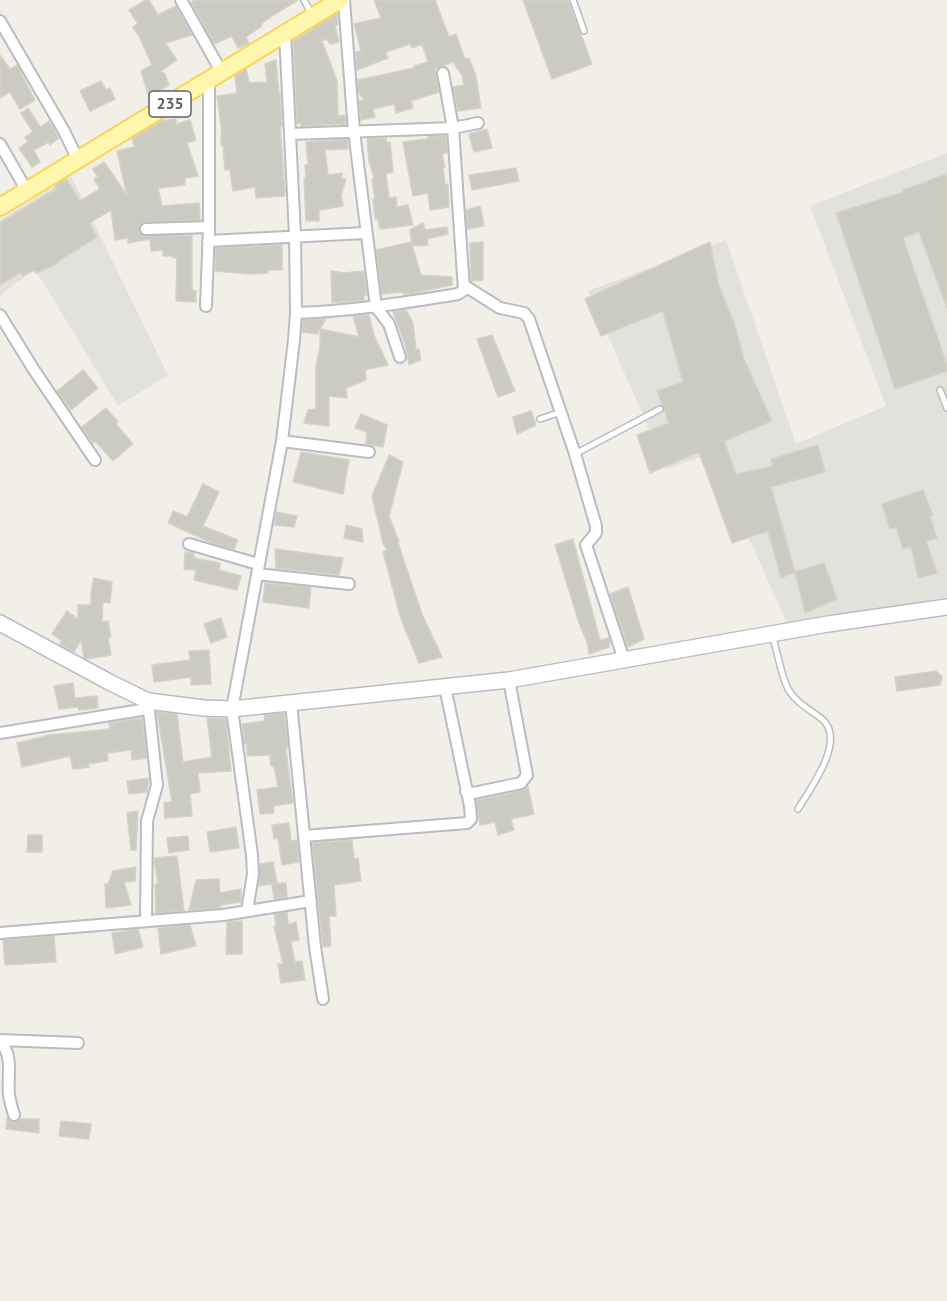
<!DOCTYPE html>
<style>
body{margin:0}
canvas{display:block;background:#f1efe7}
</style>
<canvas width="947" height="1301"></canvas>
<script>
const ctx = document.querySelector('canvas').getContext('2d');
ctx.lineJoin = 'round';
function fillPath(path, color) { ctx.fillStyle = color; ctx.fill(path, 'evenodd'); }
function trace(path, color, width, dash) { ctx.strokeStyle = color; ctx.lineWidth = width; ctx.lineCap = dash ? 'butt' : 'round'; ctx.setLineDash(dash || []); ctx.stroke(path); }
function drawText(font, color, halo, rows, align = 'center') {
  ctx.font = font + ' "PT Sans",sans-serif'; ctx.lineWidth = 4.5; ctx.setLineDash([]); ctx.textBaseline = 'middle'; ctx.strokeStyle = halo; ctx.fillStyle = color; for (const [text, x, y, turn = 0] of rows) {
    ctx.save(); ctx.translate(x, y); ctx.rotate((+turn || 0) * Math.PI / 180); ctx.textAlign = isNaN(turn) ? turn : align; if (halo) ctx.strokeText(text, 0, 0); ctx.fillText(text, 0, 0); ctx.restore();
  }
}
fillPath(new Path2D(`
 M947 153V597L790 630 711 453 667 469 588 291 726 240 796 444 886 406 810 206Z
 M71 176 168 375 118 406 35 269 0 296V220Z`), '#e2e1db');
const building = new Path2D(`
 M146 0H149L158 15 176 6 192 35 165 43 177 60 161 71 165 74 169 85 149 97 141 71 152 65 140 38 133 27 138 24 129 10Z
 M194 0H298L272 16 261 24 262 26 246 37 249 43 238 48 232 36 214 44 191 2Z
 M374 0H435L449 37 456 34 465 59 469 58 476 76 481 108 458 111 453 87 464 85 462 75 453 62 435 69 439 92 411 101 413 108 396 113 394 104 373 109 375 117 361 120 359 101 364 100 358 91V80L414 68V66L428 62 422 44 412 48 410 44 386 52 388 58 357 70 356 52 361 51 354 24 381 18Z
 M523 0H568L592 64 552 79Z
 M337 14 338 24 335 26 339 42 330 44 327 39 322 41 337 81 338 116 345 115 346 124 301 126V123L297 124 293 41Z
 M0 55 10 69 17 65 35 100 20 109 10 92 0 98Z
 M276 60 279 93H280L282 126H280L285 192 284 196 256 198 255 187 233 191 230 170H225L223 145H221V134H222L217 96 237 93 235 76 246 69 249 83 267 82 265 64Z
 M101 81 106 90 110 88 115 99 90 111 80 91Z
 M28 108 40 127 49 121 59 138 50 145 49 142 34 150 40 162 32 167 19 148 28 142 25 137 33 132 21 113Z
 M176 119V124L190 120 196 140 187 143 198 176 185 178V185L158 188 162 206 199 203 200 220 145 222 140 225 139 230 140 233 146 236 192 235V290L196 291V302L176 301 177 258H173V256H163V250L151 251 150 239 128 243V238L115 240 111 210 89 223 97 237 57 262 58 263 36 273 34 270 23 276 21 272 0 285V223L56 189 55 186 66 179 80 201 100 189 94 179 98 177 93 169 104 162 127 195 117 151 135 147 132 139 161 121Z
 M487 129 492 148 474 152 469 134Z
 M429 136H446L447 153 442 154 445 167H443L445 185 448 184 449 207 430 210 428 193 413 196 403 142 427 139Z
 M386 138 387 143 390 142 393 172 386 174 389 198 396 197 397 207 408 205 413 225 380 229 378 219H375L373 199H375L372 179 374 178 369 161 367 139Z
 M347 139 348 149 325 150 328 175 342 173V179H346L341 195 343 206 319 210V221H306L304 178H306L305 165H308L306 142Z
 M516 168 519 181 472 190 469 175Z
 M947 174V308L919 232 903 238 947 365V371L895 389 836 213 904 192 903 190Z
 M480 206 484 226 467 229 466 210Z
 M423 223 425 230 447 227 448 234 427 239 428 245 412 246 410 230Z
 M411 242 421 275 452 277V285L404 295V292L382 294 376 250Z
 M483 242V280L471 281 470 243Z
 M710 242 718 283 734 323 744 359 772 421 724 441 736 474 773 466 771 459 818 445 825 472 771 487 795 572 781 578 768 531 732 543 699 452 650 473 637 435 669 423 657 391 683 382 663 311 601 336 585 299Z
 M282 245V270H268V273L251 274 215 271 216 248Z
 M331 271 344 273 364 271 367 295H364V300L332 303Z
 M406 310 413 323 416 350 419 349 421 360 409 365 406 347 393 312Z
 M369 315 374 335 388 365 365 370 366 380 346 388 347 398 329 396V426L304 423 308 410 316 409V367L320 346V329L359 337 353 316Z
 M326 319 317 334 302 332 303 320Z
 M492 335 515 391 498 397 477 339Z
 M83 370 98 388 71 410 57 391Z
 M106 408 118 422 116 424 133 444 113 461 95 441 93 443 82 427Z
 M531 411 536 425 517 434 513 417Z
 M361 414 387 425 383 447 366 444 367 432 355 428Z
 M301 452 349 460 343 494 293 482Z
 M389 455 403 462 389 516 399 542 398 543 422 614 442 657 419 663 401 619 383 552 387 550 383 543 372 496Z
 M203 484 219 492 203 526 238 540 234 549 214 544 168 523 173 511 187 517Z
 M923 490 933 515 930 516 937 538 926 541 937 573 918 578 911 546 903 549 896 527 890 529 882 504Z
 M276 512 297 516 294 527 275 525Z
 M346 525 362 529 363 542 344 538Z
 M573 539 600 640 609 638 610 640 609 647 589 654 587 642 579 623 555 545Z
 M275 549 343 558 339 575 276 568Z
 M185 552 194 553V558L220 563 219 570 241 576 237 590 194 580 196 570 184 569Z
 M824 563 837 599 805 613 795 572Z
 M94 578 112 582 110 603 103 602 102 622 108 621 111 637 108 638 111 655 87 659 84 658 81 640 74 652 60 644 62 641 52 634 67 611 78 619V605H91V592Z
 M265 583 311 587 309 608 263 602Z
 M628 587 644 639 628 647 610 594Z
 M221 618 227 637 211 643 204 624Z
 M209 650 211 684 191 685V677L154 682 152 665 190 660 189 651Z
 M936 671 942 676 940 685 897 691 895 677Z
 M73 683 75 698 97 696 98 708 79 710 78 707 59 709 54 686Z
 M157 712 177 714 183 762 212 757 207 718 226 719 231 771 198 773 200 792 190 794 192 816 165 818 164 803 172 802Z
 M284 713 288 747 286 748 288 767 293 803 273 806 274 813 260 814 257 790 278 787 274 766H271L270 755 247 756V744H244L242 724 265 721 264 715Z
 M142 718 147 758 132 760 131 750 107 753 108 761 88 764 89 767 73 769 70 756 22 767 17 743 50 735 110 729 109 723Z
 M149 778 147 792 129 794 127 781Z
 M528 787 534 814 511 819 514 830 498 835 495 822 480 825 476 800 523 790Z
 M138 811 136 850H131L127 813Z
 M289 823 291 841 297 840 299 862 282 865 278 838 274 839 272 825Z
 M236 827 239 848 210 852 207 832Z
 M28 835H42V852H27Z
 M188 836 189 850 169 853 167 838Z
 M352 840 354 859 358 858 361 881 334 885 336 916H329L331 946 323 947 312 843Z
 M177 856 184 911 156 913 155 884H158L154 858Z
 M273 862 277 883 272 884 286 883 287 897 274 899 272 884 259 886 260 864Z
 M136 867 135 881 124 882 131 905 106 908 105 884H108L113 871Z
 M219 879 220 893 241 889V902L220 905 221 908 189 910 196 880Z
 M287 912 288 924 296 922 299 940 291 941 295 962 302 961 305 980 281 983 278 964H283L274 926H276L274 914Z
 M242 921V954H226L227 922Z
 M190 925 196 946 161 954 158 928Z
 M138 929 143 947 115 954 112 933Z
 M54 936 56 962 5 965 3 940Z
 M7 1118 13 1122 20 1119H39V1133L6 1129Z
 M61 1121 91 1124 89 1139 59 1136Z`);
fillPath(building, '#cccbc3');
trace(building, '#d6d2c5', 1.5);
const lane = new Path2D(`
 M304 0 312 15
 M573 0 584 31
 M940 390 947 408
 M540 419 561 412
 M575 454 660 409
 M772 635C778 652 780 673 788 689 796 703 811 710 823 720 846 741 810 789 798 809`);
const street = new Path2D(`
 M181 0 222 73
 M344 0 354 131 376 307 389 324 400 357
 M0 21 64 131 78 160
 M290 134 453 128 478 123
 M0 144 27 191
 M146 229 209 227
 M208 241 366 233
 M465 286 500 308 524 313 529 319 575 454 596 526V533L586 545 624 660
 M206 306 209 227V80
 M296 313C351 311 404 303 458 294L464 290 453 128 443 73
 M0 315 34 370 95 460
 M282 441 369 452
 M189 544 258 564
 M257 574 349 584
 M291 703 315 947 323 999
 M0 733 147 709
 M466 792 473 793 521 783 527 775 509 680
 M304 836 467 823 471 819 470 806 445 687
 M247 911 253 874 252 855 232 709 282 441 294 340 296 313 295 235 285 33
 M146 921 147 821 157 785 148 701
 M0 933 223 915 311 901
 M0 1040 78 1043
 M0 1042C14 1055 7 1077 9 1095 10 1102 12 1108 14 1115`);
const secondary = new Path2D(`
 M0 623 111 683 148 701 204 708 232 709 509 680 828 624 947 607`);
const primary = new Path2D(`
 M0 207 340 0`);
trace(lane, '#b9bcc1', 8);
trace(street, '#b9bcc1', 14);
trace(secondary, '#babdc3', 18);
trace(primary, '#f8d659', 20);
trace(lane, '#fff', 5);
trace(street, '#fff', 10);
trace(secondary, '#fff', 15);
trace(primary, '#fff7ae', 16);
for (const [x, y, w] of [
 [170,104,42]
]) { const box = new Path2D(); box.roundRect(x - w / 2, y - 13, w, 26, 4.5); ctx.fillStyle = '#fff'; ctx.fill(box); trace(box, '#5e6268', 1.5); }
drawText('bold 16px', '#5e6268', null, [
 ["235",170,104]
]);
</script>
